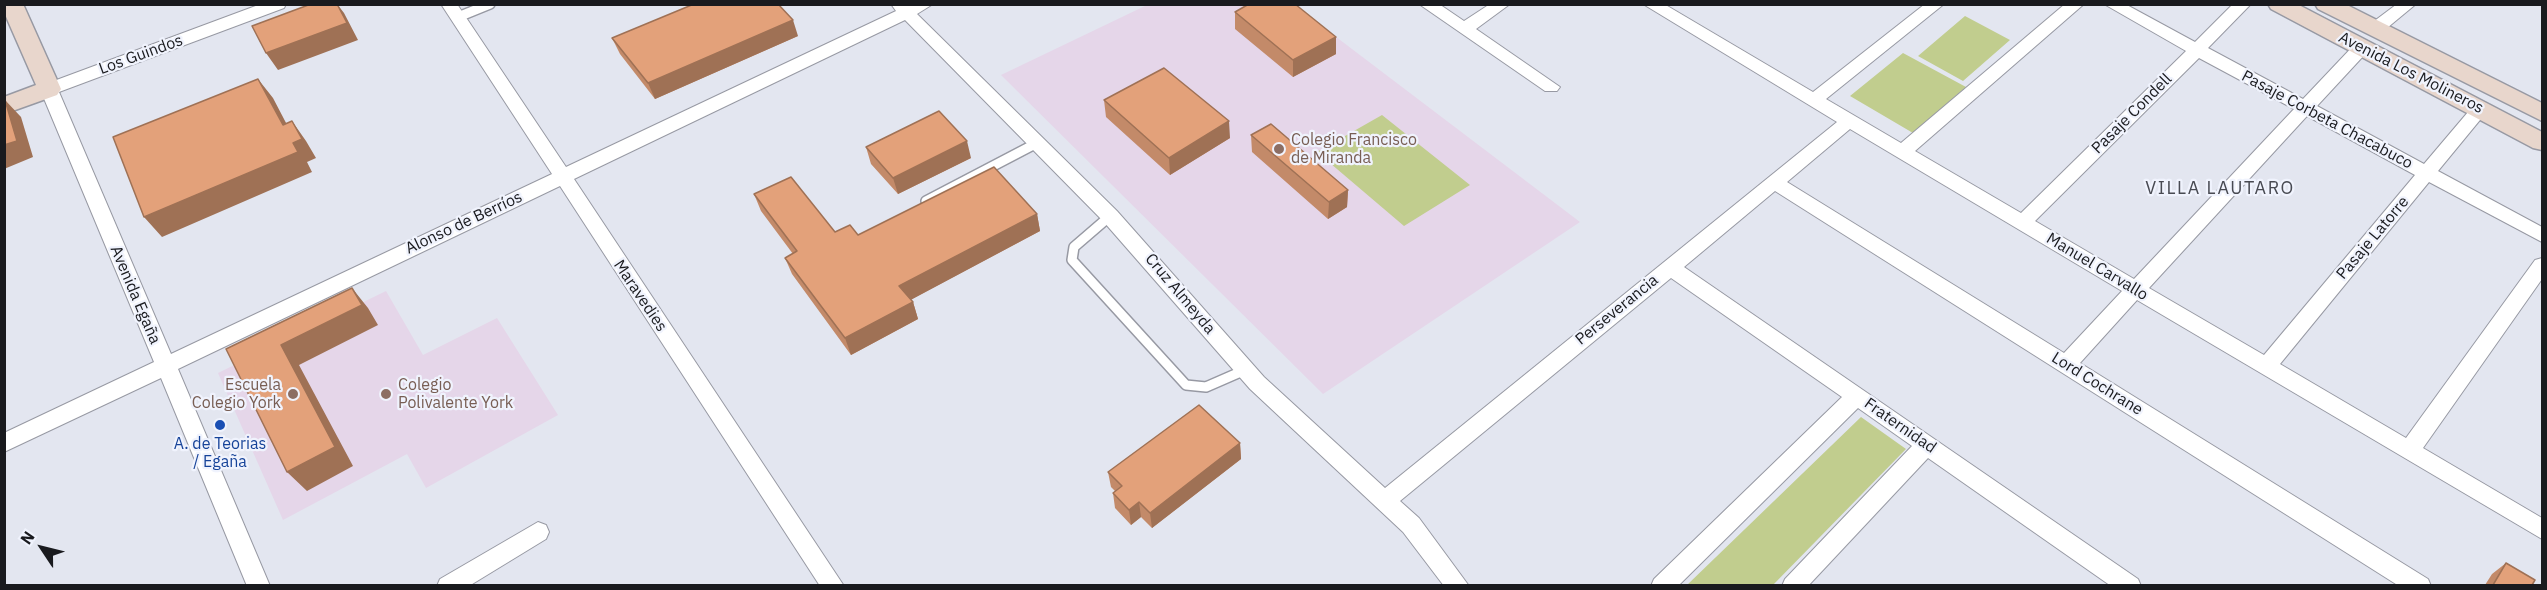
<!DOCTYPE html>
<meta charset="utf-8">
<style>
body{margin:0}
#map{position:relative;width:2547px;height:590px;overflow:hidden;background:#e3e6f0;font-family:"IBM Plex Sans",sans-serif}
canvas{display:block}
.frame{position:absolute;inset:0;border:6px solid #191a1e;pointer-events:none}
.north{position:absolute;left:12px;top:518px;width:60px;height:60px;-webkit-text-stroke:4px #f0f3fd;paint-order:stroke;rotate:305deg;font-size:16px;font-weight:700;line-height:24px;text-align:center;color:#191a1e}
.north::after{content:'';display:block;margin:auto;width:21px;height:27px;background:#191a1e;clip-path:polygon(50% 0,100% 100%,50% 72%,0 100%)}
</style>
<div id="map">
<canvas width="2547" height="590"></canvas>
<div class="frame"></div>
<div class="north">N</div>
</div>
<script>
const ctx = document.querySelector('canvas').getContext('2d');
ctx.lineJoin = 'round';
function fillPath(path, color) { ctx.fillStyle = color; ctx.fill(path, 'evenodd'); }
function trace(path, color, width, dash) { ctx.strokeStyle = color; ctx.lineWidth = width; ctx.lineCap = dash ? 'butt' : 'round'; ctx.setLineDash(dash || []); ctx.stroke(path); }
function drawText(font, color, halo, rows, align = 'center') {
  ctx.font = font + ' "IBM Plex Sans",sans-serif'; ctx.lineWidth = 4.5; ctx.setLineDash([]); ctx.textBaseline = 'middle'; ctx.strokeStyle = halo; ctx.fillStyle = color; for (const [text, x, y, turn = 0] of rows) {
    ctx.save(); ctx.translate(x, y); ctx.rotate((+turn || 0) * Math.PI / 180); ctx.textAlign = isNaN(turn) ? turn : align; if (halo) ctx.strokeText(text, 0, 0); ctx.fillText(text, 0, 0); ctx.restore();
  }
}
fillPath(new Path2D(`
 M1147 5H1294L1580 222 1323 394 1001 75Z
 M386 291 423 355 497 318 558 415 426 488 407 454 283 520 218 373Z`), '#e5d6e9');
fillPath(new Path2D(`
 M1965 16 2010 40 1963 81 1918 56Z
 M1903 53 1966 87 1913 133 1850 96Z
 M1382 115 1470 185 1404 226 1317 152Z
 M1861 417 1906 449 1773 585H1687Z`), '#c1cd8e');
const lane = new Path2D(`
 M458 17 490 4
 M926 201 1037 143
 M1110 216 1074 247 1072 260 1186 385 1206 387 1245 370`);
const street = new Path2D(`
 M261 4H286L284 8 59 92 171 354 552 174 441 4H457L566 167 896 11 891 4H933L917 14 1117 211 1264 377 1385 488 1837 122 1643 4H1664L1813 92 1925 4H1944L1826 99 1901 143 2065 4H2084L1915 151 2021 213 2186 51 2104 4H2125L2195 42 2233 4H2251L2208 48 2303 99 2356 43H2368L2370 47 2368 51 2317 106 2424 164 2474 105 2480 103 2489 109 2438 171 2542 227V242L2429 182 2280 364 2406 438 2535 260 2542 258V279L2423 448 2542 518V539L2137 300 2080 363 2428 579 2431 586H2399L1775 191 1684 267 2138 579 2141 586H2111L1928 458 1808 586H1782L1785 579 1912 446 1858 408 1678 586H1651L1654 579 1842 397 1671 278 1400 501 1419 518 1469 586H1444L1403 532 1250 389 1103 221 905 20 574 179 844 586H820L560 186 178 369 270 586H247L161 378 4 452V433L154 362 40 89 43 85ZM2199 58 2294 109 2134 279 2035 221ZM2307 116 2415 175 2264 355 2149 288ZM1850 129 2122 291 2064 353 1787 182Z
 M1419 4H1439L1464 21 1490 4H1510L1476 29 1560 87 1557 91H1545Z
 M2397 4H2416L2381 33H2369L2367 29 2369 25Z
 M538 522 546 525 549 532 546 539 469 586H437L440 579Z`);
const secondary = new Path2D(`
 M4 4H23L61 89 57 95 4 114V97L36 85 4 12Z
 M2268 4H2297L2542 132V150L2533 148 2271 9Z
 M2315 4H2345L2542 103V121L2318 9Z`);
trace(lane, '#9799a3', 12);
trace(street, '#9799a3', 2);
trace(secondary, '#9799a3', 3);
trace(lane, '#fff', 9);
fillPath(street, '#fff');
fillPath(secondary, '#e8d6cc');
fillPath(new Path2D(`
 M1235 12 1336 54 1293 77 1235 29Z
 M798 36 655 99 620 54 612 38Z
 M1104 100 1230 138 1170 175 1106 117Z
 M1251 135 1348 190 1347 207 1328 219 1252 152Z
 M866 147 971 158 898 194 871 164Z
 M754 194 835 232 858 235 1037 214 1040 231 910 300 913 302 918 319 851 355 792 274 785 258 793 254 761 211Z
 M1240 443 1241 459 1152 528 1141 517 1131 525 1115 508 1113 493 1115 491 1111 487 1108 472Z
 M2506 563 2532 585H2485L2492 574Z`), '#c38a69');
fillPath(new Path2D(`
 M337 4 344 13 358 40 278 70 266 53Z
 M793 20 798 36 655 99 648 83Z
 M1336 37V54L1293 77V60Z
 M258 79 273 98 296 142 292 121 306 141 316 158 307 162 312 172 162 237 144 217 283 125Z
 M5 100 21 117 33 157 4 169Z
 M1229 121 1230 138 1170 175 1169 158Z
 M967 141 971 158 898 194 893 178Z
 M1348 190 1347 207 1328 219 1329 202Z
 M1037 214 1040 231 905 303 899 286Z
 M352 288 368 308 378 325 299 365 353 466 307 491 287 472 281 345Z
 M913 302 918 319 851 355 845 338Z
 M1240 443 1241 459 1152 528 1150 513Z
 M1139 502 1141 517 1131 525 1129 510Z`), '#9f7155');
const building = new Path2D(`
 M311 4H337L347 23 266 53 252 26Z
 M694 4H778L793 20 648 83 612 38Z
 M1249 4H1295L1336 37 1293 60 1235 12Z
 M1164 68 1229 121 1169 158 1104 100Z
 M258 79 283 125 292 121 302 139 293 143 298 152 144 217 113 137Z
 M5 100 17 141 4 145V100Z
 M939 111 967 141 893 178 866 147Z
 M1271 124 1348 190 1329 202 1251 135Z
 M994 167 1037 214 899 286 913 302 845 338 785 258 797 251 754 194 791 177 835 232 850 225 858 235Z
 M352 288 362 305 281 345 335 447 287 472 226 349Z
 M1199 405 1240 443 1150 513 1139 502 1129 510 1113 493 1122 486 1108 472Z
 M2506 563 2535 580 2532 585H2493Z`);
fillPath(building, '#e3a17a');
trace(building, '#9f7155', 1.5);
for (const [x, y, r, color] of [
 [1279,149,6,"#8d6e63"],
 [293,394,6,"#8d6e63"],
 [386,394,6,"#8d6e63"],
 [220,425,6,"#1a4fb4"]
]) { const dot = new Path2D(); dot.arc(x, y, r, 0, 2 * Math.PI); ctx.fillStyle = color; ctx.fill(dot); trace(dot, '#f0f3fd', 2); }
drawText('16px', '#191a1e', '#f0f3fd', [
 ["Los Guindos",141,55,-20],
 ["Avenida Los Molineros",2411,73,27],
 ["Pasaje Condell",2132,114,-45],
 ["Pasaje Corbeta Chacabuco",2327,120,28],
 ["Alonso de Berríos",464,223,-25],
 ["Pasaje Latorre",2373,238,-50],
 ["Manuel Carvallo",2097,267,31],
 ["Cruz Almeyda",1180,294,50],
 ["Avenida Egaña",135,295,67],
 ["Maravedies",640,296,56],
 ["Perseverancia",1617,310,-39],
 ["Lord Cochrane",2097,384,32],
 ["Fraternidad",1900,426,35]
]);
drawText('16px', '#785e54', '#f0f3fd', [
 ["Colegio Francisco",1291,140],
 ["de Miranda",1291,158],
 ["Escuela",281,385,"right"],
 ["Colegio York",281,403,"right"],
 ["Colegio",398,385],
 ["Polivalente York",398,403]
], 'left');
drawText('16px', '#164399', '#f0f3fd', [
 ["A. de Teorias",220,444],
 ["/ Egaña",220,462]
]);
ctx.letterSpacing = '1.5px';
drawText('18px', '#484a52', '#f0f3fd', [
 ["VILLA LAUTARO",2220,189]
]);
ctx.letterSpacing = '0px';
</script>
